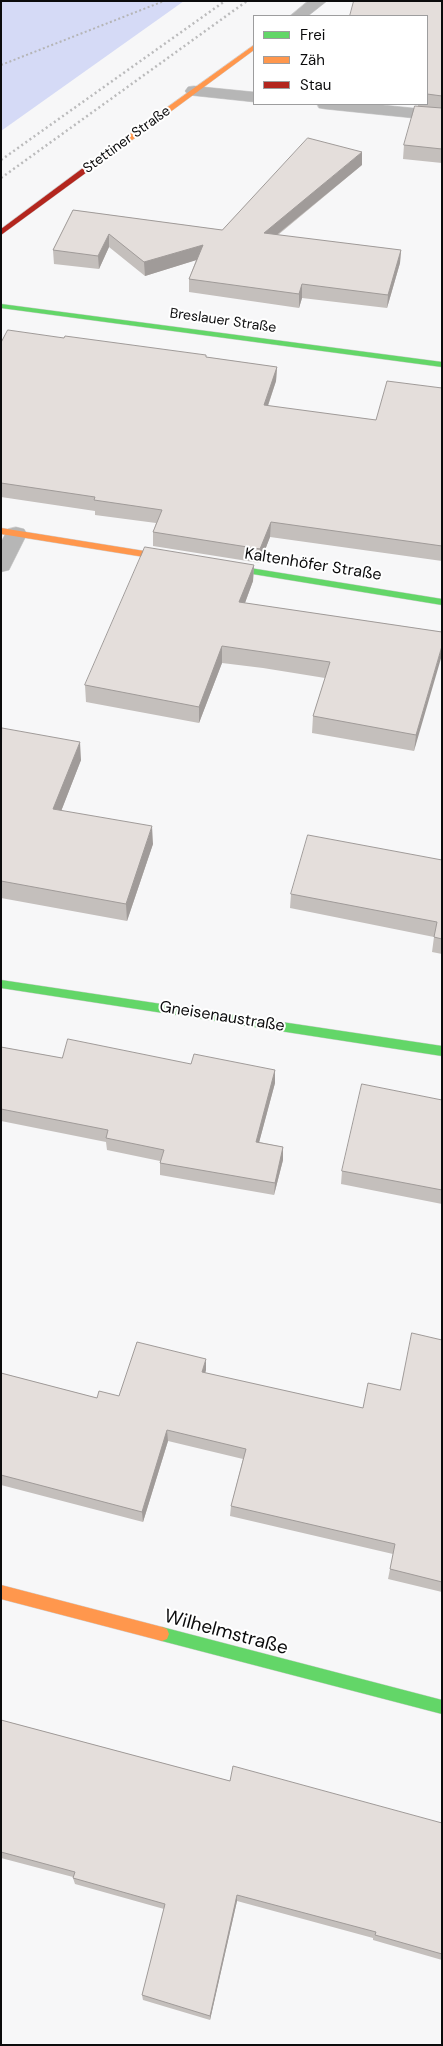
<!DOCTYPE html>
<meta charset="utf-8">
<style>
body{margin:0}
#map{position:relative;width:443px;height:2046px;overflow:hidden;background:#f7f7f8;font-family:"DM Sans",sans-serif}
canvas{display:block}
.frame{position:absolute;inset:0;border:2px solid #0b0b0c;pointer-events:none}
.legend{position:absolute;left:253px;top:15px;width:175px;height:90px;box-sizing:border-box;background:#fff;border:1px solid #9d9d9e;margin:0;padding:6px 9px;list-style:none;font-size:15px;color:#0b0b0c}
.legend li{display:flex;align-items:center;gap:10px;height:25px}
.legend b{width:25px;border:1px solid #9d9d9e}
</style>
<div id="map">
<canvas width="443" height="2046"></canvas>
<div class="frame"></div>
<ul class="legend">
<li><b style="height:6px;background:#63d668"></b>Frei</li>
<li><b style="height:6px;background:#ff974d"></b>Zäh</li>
<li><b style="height:6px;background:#b3261e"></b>Stau</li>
</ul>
</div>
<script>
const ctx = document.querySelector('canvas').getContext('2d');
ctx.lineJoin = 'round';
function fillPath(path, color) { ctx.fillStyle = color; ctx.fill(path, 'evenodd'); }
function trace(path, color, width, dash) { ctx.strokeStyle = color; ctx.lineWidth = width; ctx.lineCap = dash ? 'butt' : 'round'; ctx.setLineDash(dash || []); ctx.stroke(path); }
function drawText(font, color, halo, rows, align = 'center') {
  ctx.font = font + ' "DM Sans",sans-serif'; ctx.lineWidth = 4; ctx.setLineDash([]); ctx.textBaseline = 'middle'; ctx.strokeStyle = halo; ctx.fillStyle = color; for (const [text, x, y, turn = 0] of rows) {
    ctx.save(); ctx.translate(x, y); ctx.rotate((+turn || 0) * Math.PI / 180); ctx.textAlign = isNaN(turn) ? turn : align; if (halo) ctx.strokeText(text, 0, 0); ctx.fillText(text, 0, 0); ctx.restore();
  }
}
fillPath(new Path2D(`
 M1 1H184L1 131Z`), '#d5daf6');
const street = new Path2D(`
 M308 1H327L308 16H290Z
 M194 86 254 92V102L188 95 185 91 188 87Z
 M317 104H373L442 111V121L325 109 319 108Z
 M16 527 24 529 27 534 9 570 1 572V542L8 529Z`);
const fast = new Path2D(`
 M1 304 442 362V367L1 308Z
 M219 563 442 599V605L216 568 214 566Z
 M1 980 442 1046V1056L1 988Z
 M162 1627 442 1700V1714L162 1641 157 1639 155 1634 157 1629Z`);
const slow = new Path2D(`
 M254 45V50L97 166H91V162Z
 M1 528 219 563 224 566 219 569 1 534Z
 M1 1585 162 1627 167 1629 169 1634 167 1639 162 1641 1 1599Z`);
const jam = new Path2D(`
 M91 162 98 164 1 235V229Z`);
trace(street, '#d1d1d2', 1);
trace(fast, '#d1d1d2', 1);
trace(slow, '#d1d1d2', 1);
trace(jam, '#d1d1d2', 1);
trace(new Path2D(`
 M1 65 164 1`), '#b5b5b6', 2, [2, 2.5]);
fillPath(street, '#b6b6b6');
fillPath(fast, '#63d668');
fillPath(slow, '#ff974d');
fillPath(jam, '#b3261e');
trace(new Path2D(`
 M1 160 225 1
 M1 178 247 1`), '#bbbbbc', 2.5, [2, 3]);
fillPath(new Path2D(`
 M442 1V163L403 159 404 145 418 107V104H427V16Z
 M362 165 278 235 401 250 400 263 387 308 302 298 299 308 189 292V279L196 260 145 276 109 247 99 269 54 264 53 250 73 210 222 230Z
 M1 343 206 357 277 367 276 381 268 406 376 420 442 388V561L270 537 260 563 153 546V532L156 523 95 515V511L1 497Z
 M254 565 253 581 245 603 442 632 414 751 312 733 313 716 325 678 263 668 222 663 199 723 86 702 85 685Z
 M1 729 81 760 61 811 153 844 127 921 1 898Z
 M442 860V954L432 952 434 937 290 908 291 894Z
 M1 1047 62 1058 275 1070V1083L259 1142 283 1147V1160L274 1195 160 1175V1161L107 1150 106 1142 1 1121Z
 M442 1100V1204L341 1184 342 1171Z
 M442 1340V1592L388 1579 393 1554 230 1516 231 1506 243 1459 168 1441 143 1522 1 1485V1373L97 1398 119 1396 206 1370 205 1373 363 1408 400 1390Z
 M1 1720 230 1781 442 1823V1960L373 1940V1938L237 1901 210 2020 143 2000 142 1995 164 1909 75 1884 73 1878V1877L1 1858Z`), '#c4bfbc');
fillPath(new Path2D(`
 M362 152V165L263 246 264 233Z
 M109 234V247L99 269 98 256Z
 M203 245V258L145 276 144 262Z
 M401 250 400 263 387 308 388 295Z
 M302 284V298L299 308V294Z
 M277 367 276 381 263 420 264 405Z
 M271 522 270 537 260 563V549Z
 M254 565 253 581 239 619V602Z
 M222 646V663L199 723V707Z
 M442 646V655L414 751 416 735Z
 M80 742 81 760 55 827 53 809Z
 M152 826 153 844 127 921 126 904Z
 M275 1070V1083L256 1154V1142Z
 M283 1147V1160L274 1195 275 1183Z
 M206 1359V1370L202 1383V1372Z
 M167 1430 168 1441 143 1522 142 1512Z
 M237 1895V1901L210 2020V2016Z`), '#a09b99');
const building = new Path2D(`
 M354 1H442V96L427 94V16H350Z
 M415 106 442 108V149L404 145Z
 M308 138 362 152 264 233 401 250 388 295 302 284 299 294 189 279 203 245 144 262 109 234 98 256 53 250 73 210 222 230Z
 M8 330 64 338 65 336 206 355V357L277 367 264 405 376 420 387 381 442 388V546L271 522 260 549 153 532 162 510 94 500 95 497 1 483V343Z
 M145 547 254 565 239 602 442 632V646L416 735 313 716 330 662 263 652 222 646 199 707 85 685Z
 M2 728 80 742 53 809 152 826 126 904 1 881Z
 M308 835 442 860V939L434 937 437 922 291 894Z
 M68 1039 191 1064 194 1054 275 1070 256 1142 283 1147 275 1183 160 1163 164 1150 106 1138 108 1130 1 1109V1047L62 1058Z
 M362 1084 442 1100V1190L342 1171Z
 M412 1333 442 1340V1582L390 1569 395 1544 231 1506 246 1449 167 1430 142 1512 1 1475V1373L97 1398 99 1391 119 1396 137 1342 206 1359 202 1372 363 1408 368 1383 400 1390Z
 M1 1720 230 1781 233 1766 442 1823V1954L375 1935 376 1932 237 1895 210 2016 142 1995 165 1904 73 1878 75 1872 1 1852Z`);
fillPath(building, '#e4dedb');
trace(building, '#a09b99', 1);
drawText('14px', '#0b0b0c', '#fff', [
 ["Stettiner Straße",127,140,-36],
 ["Breslauer Straße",223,321,8]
]);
drawText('16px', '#0b0b0c', '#fff', [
 ["Kaltenhöfer Straße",313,565,9],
 ["Gneisenaustraße",222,1017,9]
]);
drawText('19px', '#0b0b0c', '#fff', [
 ["Wilhelmstraße",226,1633,15]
]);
</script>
